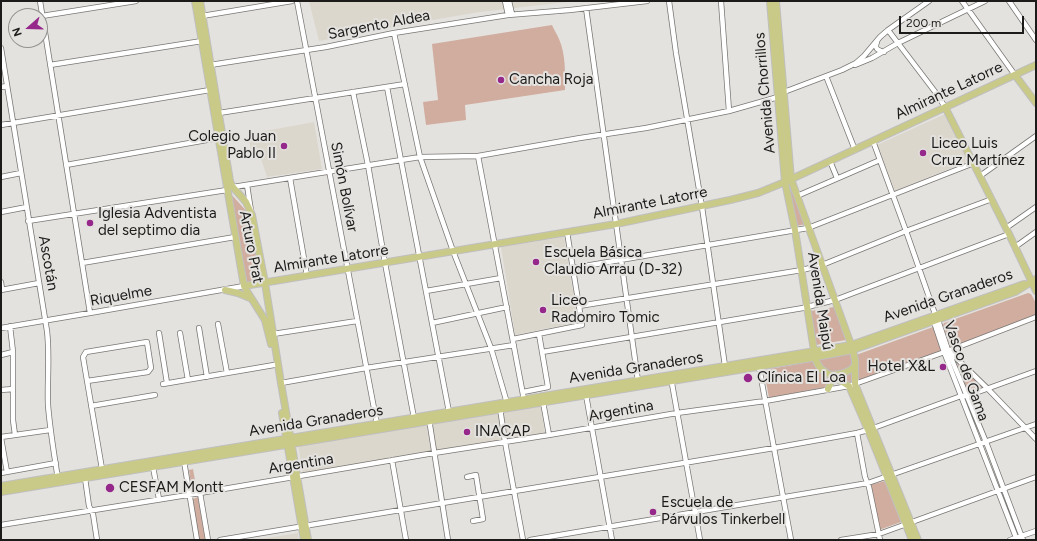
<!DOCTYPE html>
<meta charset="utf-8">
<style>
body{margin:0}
#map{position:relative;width:1037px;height:541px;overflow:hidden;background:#e4e2df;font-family:Figtree,sans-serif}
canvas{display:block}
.frame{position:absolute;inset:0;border:2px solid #1c1b1a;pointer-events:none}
.north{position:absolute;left:8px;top:8px;width:40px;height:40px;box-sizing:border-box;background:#e4e2df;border:1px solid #949290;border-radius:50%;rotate:250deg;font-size:11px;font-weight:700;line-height:16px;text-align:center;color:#1c1b1a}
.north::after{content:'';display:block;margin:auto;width:14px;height:18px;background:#95288a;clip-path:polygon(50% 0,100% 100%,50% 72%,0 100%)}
.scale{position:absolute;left:899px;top:16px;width:125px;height:18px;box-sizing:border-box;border:2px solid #1c1b1a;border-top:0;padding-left:5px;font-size:12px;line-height:14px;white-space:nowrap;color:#1c1b1a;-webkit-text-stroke:3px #e4e2df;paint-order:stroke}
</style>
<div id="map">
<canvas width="1037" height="541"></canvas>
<div class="frame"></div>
<div class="north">N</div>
<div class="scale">200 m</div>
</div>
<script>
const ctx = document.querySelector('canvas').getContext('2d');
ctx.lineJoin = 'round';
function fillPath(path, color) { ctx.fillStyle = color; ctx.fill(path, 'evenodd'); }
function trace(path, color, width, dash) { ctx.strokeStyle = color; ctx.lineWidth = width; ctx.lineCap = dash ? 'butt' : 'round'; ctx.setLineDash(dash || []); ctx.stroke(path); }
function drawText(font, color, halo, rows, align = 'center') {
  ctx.font = font + ' Figtree,sans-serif'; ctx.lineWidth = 4; ctx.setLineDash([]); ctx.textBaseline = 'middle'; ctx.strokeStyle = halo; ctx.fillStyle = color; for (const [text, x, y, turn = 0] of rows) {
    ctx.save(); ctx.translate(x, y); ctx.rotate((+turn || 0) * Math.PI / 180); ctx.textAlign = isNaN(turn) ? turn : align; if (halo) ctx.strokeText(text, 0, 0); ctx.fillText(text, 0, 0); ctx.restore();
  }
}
fillPath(new Path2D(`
 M309 1H577L480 12 427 21 319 41Z
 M945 114 969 161 895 191 877 145Z
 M314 122 322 169 267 177 261 159 252 157 248 134Z
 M564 237 578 322 515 335 501 247Z
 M541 406 545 434 508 441 503 412Z
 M498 412 503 441 436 451 432 423Z
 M426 422 431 452 303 474 298 445Z
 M298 533 299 540H255Z`), '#dcd7cd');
fillPath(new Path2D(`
 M552 25C554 30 557 34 559 39 566 55 565 73 565 90L465 105 466 120 426 125 423 102 438 100 432 44Z
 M792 186 806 224 796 226 790 188Z
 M231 194 249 214 261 279 247 282Z
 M1028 293 1031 294 1036 303V315L952 347 950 346 943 325 944 323Z
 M834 307 846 340 816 345 811 311Z
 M933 327 941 351 859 380 857 379 856 355Z
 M850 353 852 361V365L844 371 831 373 823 368 818 359Z
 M815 361 829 380 826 387 769 398 764 370Z
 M957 363 983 387 968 392Z
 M852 370 853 382 850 384 841 378 839 376Z
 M193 469 197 491 192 492 189 470Z
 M885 481 901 522 879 530 870 485Z
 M198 497 205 539 199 540 193 499Z`), '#d1ada0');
const minor = new Path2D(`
 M40 1 90 313
 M297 1 377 424
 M505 1 508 15
 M509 1 512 14
 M669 1 676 53 702 207 725 366
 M721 1 729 111
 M962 1 1015 75
 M1009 1 1036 40
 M586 8 638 381
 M42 16 136 1
 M202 16 292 1
 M888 30 936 93 945 107
 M394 33 420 157 453 251 491 348 507 403
 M877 42C874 49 878 50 884 52
 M1 48 47 331C50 356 47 381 48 405 50 430 54 454 58 479
 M50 65 202 41
 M210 65 326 47 394 33 508 15 570 10 647 1
 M855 65 872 58 898 43 985 1
 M826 76 855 150
 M1 87 7 86
 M387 87 449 412
 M353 92 368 165 385 263 414 418
 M784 92 842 70 856 63 864 56 880 37 888 30 929 1
 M219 113 405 84
 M1 125 210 90
 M873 141 906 231 935 314 934 322 944 352 1017 540
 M478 156 524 400
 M830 161 837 178
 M66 165 218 138
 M980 176 1036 136
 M1 177 21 173
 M290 178 307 276
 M247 185 251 211
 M233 187 420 157 478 156 580 138 646 128 729 111 778 97
 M797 196 880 160
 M1 212 27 207
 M28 221 227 190
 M1006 228 1036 207
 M1015 247 1036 232
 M82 263 235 237
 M573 268 808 228 974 163
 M1 282 2 289
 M1 290 39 283
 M426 291 501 278
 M579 306 802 270 822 265 906 231 992 199
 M938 320 949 353 986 442 1023 540
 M432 323 507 307
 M218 324 227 373
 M10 326 13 352V420L15 435
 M1 328 90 313 244 286
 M199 328 207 377
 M159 333 167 383
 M180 333 188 380
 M273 334 357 321
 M513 339 582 325 567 232
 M542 352 803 308 835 300 1009 234
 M950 352 987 388 1036 439
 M1 355 13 352
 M759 367 791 540
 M671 378 700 540
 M87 381 148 372 151 368 147 342 86 352 83 357 102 469
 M281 383 366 368 514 345
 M163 384 274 365
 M1 390 13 389
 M523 392 548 387 539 334
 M586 395 612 540
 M543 402 549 435
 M91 406 155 395
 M500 408 505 442 523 540
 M429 419 448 540
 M857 433 865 477 869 487 880 540
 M1 437 50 430
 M1 438 7 472
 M392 460 406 540
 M184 461 197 540
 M153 467 159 499
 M1 473 56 463
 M467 477 476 475 483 519 473 521
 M85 478 89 506 93 514 97 540
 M200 493 434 453 549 435 677 413 765 401 849 386 953 349 1036 317
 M1 525 200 493 208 540
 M220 540 774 448 857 433 868 430 961 396H967L1036 371
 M530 540 868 483 1036 424
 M841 540 879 534 1036 477
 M1010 540 1036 531`);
const major = new Path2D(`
 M195 1 244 286 248 293 265 320 271 344
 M200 1 230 181 232 186 246 202 252 215 265 283 281 383 308 540
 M770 1 785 182 795 230 815 357 817 363 821 369 825 372 849 386 868 430 912 540
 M776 1 791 179 853 350 855 360V384L918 540
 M1015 75 1036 103
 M945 107 1009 234 1036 291
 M244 286 616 224 730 200 758 193 785 182 1036 65
 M225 290 238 293 250 298
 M831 375C841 375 848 373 855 366
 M828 389 831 382V375
 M282 413 304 540
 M1 486 725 366 851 345 1024 284
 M1 492 811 358 853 350 1015 292 1036 279`);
trace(minor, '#797774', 6);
trace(major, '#bfbfbf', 8);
trace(minor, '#fff', 4.5);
trace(major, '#caca88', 6);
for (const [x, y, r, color] of [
 [501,80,4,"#95288a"],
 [284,146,4,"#95288a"],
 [923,153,4,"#95288a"],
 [90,223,4,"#95288a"],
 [536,262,4,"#95288a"],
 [543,310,4,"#95288a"],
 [943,367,4,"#95288a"],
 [748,378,5,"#95288a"],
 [467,432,4,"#95288a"],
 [110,488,5,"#95288a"],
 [653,512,4,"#95288a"]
]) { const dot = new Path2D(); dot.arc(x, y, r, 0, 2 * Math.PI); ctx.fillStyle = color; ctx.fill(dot); trace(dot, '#e4e2df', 1.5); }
drawText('15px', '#1c1b1a', '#e4e2df', [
 ["Sargento Aldea",379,25,-11],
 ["Almirante Latorre",949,91,-25],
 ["Avenida Chorrillos",765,93,-95],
 ["Simón Bolívar",344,187,79],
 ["Almirante Latorre",650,203,-11],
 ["Arturo Prat",251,247,79],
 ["Almirante Latorre",331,259,-9],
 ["Ascotán",48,263,80],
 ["Riquelme",121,296,-10],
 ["Avenida Granaderos",948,296,-19],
 ["Avenida Maipú",820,301,81],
 ["Avenida Granaderos",636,368,-9],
 ["Vasco de Gama",966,371,70],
 ["Argentina",621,411,-10],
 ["Avenida Granaderos",316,421,-9],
 ["Argentina",301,464,-9]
]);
drawText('15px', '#1c1b1a', '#e4e2df', [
 ["Cancha Roja",509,80],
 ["Colegio Juan",276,137,"right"],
 ["Pablo II",276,154,"right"],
 ["Liceo Luis",931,144],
 ["Cruz Martínez",931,161],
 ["Iglesia Adventista",98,214],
 ["del septimo dia",98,231],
 ["Escuela Básica",544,253],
 ["Claudio Arrau (D-32)",544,270],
 ["Liceo",551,301],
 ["Radomiro Tomic",551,318],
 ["Hotel X&L",935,367,"right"],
 ["Clínica El Loa",757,378],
 ["INACAP",475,432],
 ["CESFAM Montt",119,488],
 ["Escuela de",661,503],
 ["Párvulos Tinkerbell",661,520]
], 'left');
</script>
